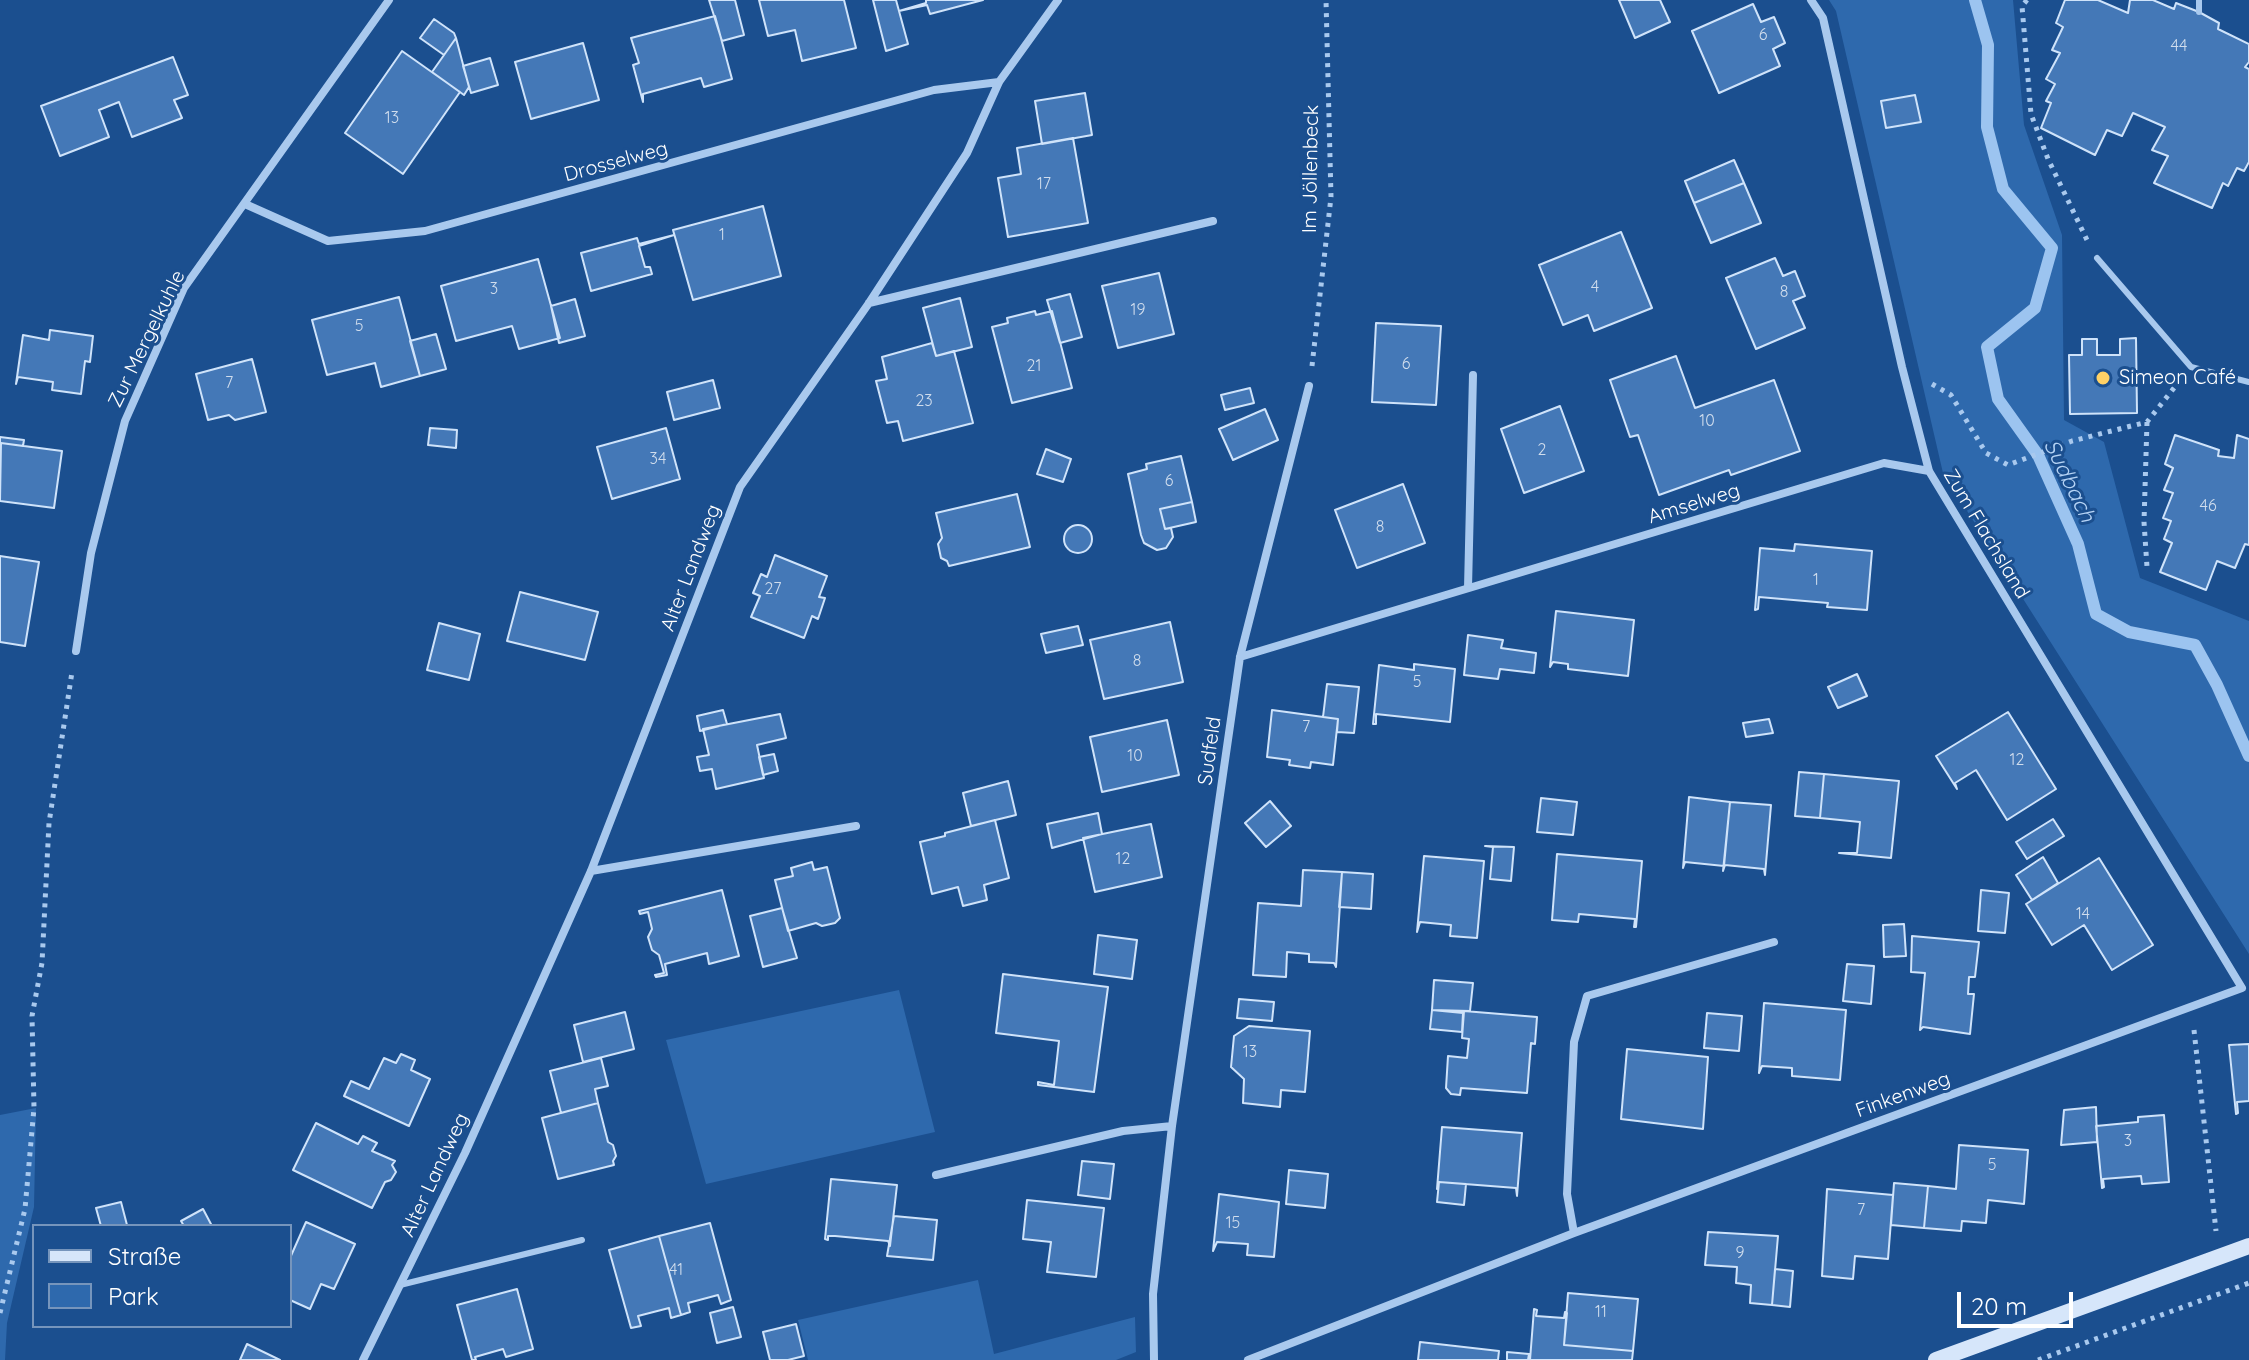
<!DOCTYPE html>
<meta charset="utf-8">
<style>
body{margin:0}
#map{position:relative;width:2249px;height:1360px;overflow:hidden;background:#1b4f8f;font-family:Quicksand,sans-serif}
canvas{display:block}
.legend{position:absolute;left:32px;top:1224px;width:260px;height:104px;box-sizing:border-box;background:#1b4f8f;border:2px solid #7695bc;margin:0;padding:10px 14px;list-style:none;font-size:24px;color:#fff}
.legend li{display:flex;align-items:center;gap:16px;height:40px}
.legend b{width:40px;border:2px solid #7695bc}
.scale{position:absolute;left:1957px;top:1292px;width:116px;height:36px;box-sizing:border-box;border:4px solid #fff;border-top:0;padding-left:10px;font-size:24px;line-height:28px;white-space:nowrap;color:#fff;-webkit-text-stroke:6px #1b4f8f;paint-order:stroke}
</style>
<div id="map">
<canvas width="2249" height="1360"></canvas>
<ul class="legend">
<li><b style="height:10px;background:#d6e6fa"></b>Straße</li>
<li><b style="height:22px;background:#2e69ad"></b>Park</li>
</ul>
<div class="scale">20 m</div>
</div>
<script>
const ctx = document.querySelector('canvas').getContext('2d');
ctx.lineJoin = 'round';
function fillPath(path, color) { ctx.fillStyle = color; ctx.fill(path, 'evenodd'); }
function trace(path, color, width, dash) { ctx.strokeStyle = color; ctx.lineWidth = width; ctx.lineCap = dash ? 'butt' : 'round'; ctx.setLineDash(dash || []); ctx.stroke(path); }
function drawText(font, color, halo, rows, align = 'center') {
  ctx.font = font + ' Quicksand,sans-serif'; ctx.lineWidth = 6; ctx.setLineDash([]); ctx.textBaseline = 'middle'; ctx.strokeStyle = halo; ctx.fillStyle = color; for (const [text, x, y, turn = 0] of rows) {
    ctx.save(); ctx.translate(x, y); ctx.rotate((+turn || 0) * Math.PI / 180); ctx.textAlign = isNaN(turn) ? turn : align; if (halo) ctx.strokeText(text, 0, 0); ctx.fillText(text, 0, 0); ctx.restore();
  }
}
fillPath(new Path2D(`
 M1829 0H2013L2024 125 2062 235 2064 420 2104 442 2140 578 2249 621V954L1943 473 1836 11Z
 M899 990 935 1132 706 1184 666 1040Z
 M36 1108 34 1207 7 1323 5 1360H0V1115Z
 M978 1280 994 1354 1135 1317 1136 1352 1116 1360H808L798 1320Z`), '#2e69ad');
trace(new Path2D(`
 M1975 0 1988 45 1987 127 2003 189 2052 248 2035 308 1987 347 1998 399 2038 455 2078 544 2096 614 2129 632 2195 645 2217 685 2249 756`), '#9cc4f0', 12);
const building = new Path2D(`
 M709 0H735L744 35 722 41Z
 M759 0H844L856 48 802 61 795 30 768 36Z
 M873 0H896L908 44 886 51Z
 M926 0H983L930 14 927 5 899 11 926 3Z
 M1619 0H1660L1670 22 1635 38Z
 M2065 0H2098L2128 13 2130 0H2153L2174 9 2176 3 2199 12 2219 23 2218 29 2249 44V62L2245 67 2249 69V162L2244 171 2237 168 2228 186 2223 183 2212 208 2154 183 2168 156 2152 150 2165 127 2133 113 2122 136 2107 130 2095 155 2041 128 2051 103 2046 101 2055 84 2046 79 2060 53 2052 50 2063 27 2056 23Z
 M1753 4 1761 22 1774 17 1785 43 1773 49 1780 66 1719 93 1692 31Z
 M715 16 732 79 704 87 701 78 643 94V102L633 65 639 63 631 38Z
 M434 19 454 33 456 38 444 55 420 38Z
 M456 38 469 87 464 95 432 72Z
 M583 43 599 100 531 119 515 62Z
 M402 51 460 92 403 174 345 133Z
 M173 57 188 95 174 100 182 118 132 137 119 102 99 110 109 137 60 156 41 106Z
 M490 58 498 85 471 93 463 66Z
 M1085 93 1092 135 1042 144 1035 101Z
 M1915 95 1921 122 1886 128 1881 101Z
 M1073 138 1088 223 1008 237 998 178 1021 174 1017 148Z
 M1734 160 1744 183 1694 203 1685 181Z
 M1744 183 1761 223 1711 243 1694 203Z
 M763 206 781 276 693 300 673 230Z
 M1621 232 1652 308 1594 331 1588 315 1563 325 1539 265Z
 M674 235 639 246 645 267H650L652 274 591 291 581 253 637 238 639 244Z
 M1775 258 1783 276 1795 271 1805 296 1793 301 1805 328 1756 349 1726 278Z
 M538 259 560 338 519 349 512 326 456 341 441 286Z
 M1159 273 1174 334 1118 348 1102 286Z
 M1070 294 1082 337 1060 343 1047 300Z
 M399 297 420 376 381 387 375 363 327 375 312 320Z
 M960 298 972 347 936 356 923 308Z
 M575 299 585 336 559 343 551 306Z
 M1035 311 1036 315 1052 311 1072 388 1012 403 992 327 1008 323 1007 318Z
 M1376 323 1441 326 1436 405 1372 402Z
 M50 330 93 336 90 362 85 361 81 394 52 390 53 382 18 377 16 384 23 335 49 340Z
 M436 334 446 369 420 376 410 341Z
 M2136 338 2137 413 2070 414 2069 355H2082V339H2097V355H2120V339Z
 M932 343 936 356 954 351 973 423 903 441 898 421 887 423 876 381 887 379 882 357Z
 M1676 356 1695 408 1774 380 1800 451 1731 475 1729 470 1659 495 1638 435 1630 437 1610 380Z
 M252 359 266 412 235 420 229 415 208 420 196 374Z
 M713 380 720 408 674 420 667 392Z
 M1250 388 1254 403 1225 410 1221 395Z
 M1560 406 1584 471 1524 493 1501 429Z
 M1265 409 1278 440 1233 460 1219 429Z
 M430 428 457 430 456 448 428 445Z
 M666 428 680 479 612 499 597 447Z
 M2175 435 2219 450 2218 456 2234 458 2237 435 2249 439V545L2245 544 2235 568 2217 561 2206 590 2160 572 2172 543 2164 539 2171 521 2163 518 2173 493 2164 490 2173 468 2165 464Z
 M0 437 24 440 23 446 1 443 0 455Z
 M1 443 62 451 54 508 0 501Z
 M1046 449 1071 459 1063 482 1037 474Z
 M1181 456 1192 502 1160 509 1165 529 1171 528 1173 537 1166 548 1157 550 1144 543 1141 535 1128 474 1147 469 1146 464Z
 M1403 484 1425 543 1357 568 1335 510Z
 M1017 494 1030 547 949 566 947 561 941 558 938 544 942 538 936 513Z
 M1192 502 1196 522 1165 529 1160 509Z
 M1064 539a14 14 0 1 1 28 0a14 14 0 1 1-28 0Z
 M1795 544 1872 551 1867 610 1827 607 1828 603 1759 597 1758 609 1755 610 1760 548 1794 551Z
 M775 555 827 576 819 597 825 598 818 619 812 616 804 638 751 617 760 596 753 593 761 574 767 577Z
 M0 556 39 562 25 646 0 642Z
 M520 592 598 612 585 660 507 641Z
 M1556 611 1634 620 1628 676 1568 669V664L1553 662 1550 667Z
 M1170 622 1183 682 1104 699 1090 640Z
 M439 623 480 634 469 680 427 670Z
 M1078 626 1083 645 1046 653 1041 634Z
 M1468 635 1503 640 1501 648 1536 653 1534 673 1500 669 1498 679 1464 675Z
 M1414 664 1455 669 1450 722 1376 714V724H1373L1379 665 1414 670Z
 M1857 674 1867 696 1838 708 1828 687Z
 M1327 684 1359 687 1354 733 1337 732 1338 719 1323 717Z
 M723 710 727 724 700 731 697 716Z
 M1272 710 1338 719 1333 765 1311 762 1310 768 1289 765 1290 760 1267 757Z
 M2008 712 2056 789 2007 820 1976 770 1955 783 1957 789 1936 756Z
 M780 714 786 738 757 745 764 778 716 789 712 769 700 771 697 757 709 755 703 729Z
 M1769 719 1773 733 1746 737 1743 723Z
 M1167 720 1179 775 1102 792 1090 737Z
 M774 754 778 771 763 775 759 757Z
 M1799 772 1824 774 1820 818 1795 816Z
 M1824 774 1899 781 1891 858 1839 853H1857L1860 822 1820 818Z
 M1008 781 1016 815 971 826 963 793Z
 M1689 797 1730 802 1724 866 1685 862 1683 868Z
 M1541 798 1577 802 1573 835 1537 832Z
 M1270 801 1291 826 1266 847 1245 823Z
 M1730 802 1771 805 1765 875 1764 869 1725 865 1723 871Z
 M1098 813 1102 834 1052 848 1047 824Z
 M2053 819 2064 836 2027 859 2016 842Z
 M995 820 1009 878 984 885 987 900 963 906 958 887 932 894 920 842 945 836V833Z
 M1151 824 1162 877 1095 892 1083 838Z
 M1485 846 1514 847 1511 881 1490 879 1493 847Z
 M1557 854 1642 861 1636 927H1634L1635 919 1579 914 1578 922 1552 920Z
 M1424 856 1484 861 1477 938 1450 936 1451 925 1420 922 1417 932Z
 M2043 857 2058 883 2032 900 2016 875Z
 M2099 858 2153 945 2112 970 2084 925 2052 945 2026 904Z
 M812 862 814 870 827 867 840 918 835 923 822 926 816 923 788 931 775 880 793 876 791 868Z
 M1303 870 1342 872 1336 967 1334 963 1309 962V954L1287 952 1286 977 1253 975 1258 903 1301 906Z
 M1342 872 1373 874 1371 909 1339 907Z
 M722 890 739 956 709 964 707 953 665 964 667 975 656 977 655 975 664 973 659 955 652 950 648 937 652 929 648 912 640 914 639 911Z
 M1981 890 2009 893 2005 933 1978 931Z
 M782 908 797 958 763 967 750 916Z
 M1904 924 1906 956 1884 957 1883 925Z
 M1098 935 1137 940 1132 979 1094 974Z
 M1912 936 1979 942 1975 977H1969L1968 994H1974L1970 1034 1923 1027 1920 1030 1925 973 1911 972Z
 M1847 964 1874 966 1871 1004 1843 1001Z
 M1003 974 1108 987 1094 1092 1038 1085V1082L1054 1085 1059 1041 996 1033Z
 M1434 980 1473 983 1470 1011 1432 1010Z
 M1239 999 1274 1002 1272 1021 1237 1018Z
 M1764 1003 1846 1010 1840 1080 1792 1076V1068L1762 1066 1759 1073Z
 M1432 1010 1463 1013 1462 1032 1430 1029Z
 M1464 1011 1537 1017 1535 1044 1531 1043 1527 1093 1461 1088 1460 1095 1451 1094 1446 1088 1448 1056 1467 1058 1469 1039 1462 1038Z
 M625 1012 634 1049 583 1062 574 1025Z
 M1707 1013 1742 1016 1739 1051 1704 1048Z
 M1249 1026 1310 1031 1305 1092 1281 1090 1280 1107 1243 1103 1244 1079 1231 1067 1234 1036Z
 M2249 1044V1101L2237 1102 2238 1113 2236 1114 2229 1045Z
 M1627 1049 1708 1057 1703 1129 1621 1119Z
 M401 1054 415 1060 411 1070 430 1079 409 1126 344 1096 351 1081 369 1089 384 1058 396 1063Z
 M601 1058 608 1086 595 1089 598 1103 561 1113 550 1071Z
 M598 1103 608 1142 613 1145 616 1156 613 1161 614 1165 558 1179 542 1118Z
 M2096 1107 2097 1142 2061 1145 2064 1110Z
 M2164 1115 2169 1182 2142 1184 2141 1176 2103 1179 2104 1187 2102 1188 2096 1126 2138 1122V1117Z
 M316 1123 358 1144 363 1136 377 1143 372 1151 395 1161 392 1165 396 1172 391 1180 385 1182 372 1208 293 1170Z
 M1442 1127 1522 1133 1517 1196 1516 1188 1439 1182 1437 1189Z
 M1959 1145 2028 1150 2024 1204 1988 1200 1986 1223 1962 1221 1961 1231 1924 1228 1928 1186 1956 1189Z
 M1082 1161 1114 1164 1110 1199 1078 1195Z
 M1289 1170 1328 1174 1325 1208 1286 1204Z
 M831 1179 897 1185 890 1246 888 1241 835 1236H828V1240L825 1239Z
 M1439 1182 1466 1184 1464 1205 1437 1202Z
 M1894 1183 1928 1186 1924 1228 1891 1225Z
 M1827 1189 1893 1195 1888 1259 1855 1256 1853 1279 1822 1276Z
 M1219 1194 1279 1202 1274 1257 1247 1255 1248 1244 1217 1242 1213 1251Z
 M1027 1200 1104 1208 1096 1277 1047 1272 1051 1242 1023 1239Z
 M121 1202 127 1225 101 1226 96 1208Z
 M203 1209 212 1226H184L181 1221Z
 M894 1216 937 1220 933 1260 887 1256Z
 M306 1222 355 1244 334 1289 321 1284 310 1309 290 1300V1258Z
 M710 1223 731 1300 721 1304 718 1295 688 1303 690 1312 681 1315 659 1236Z
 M1708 1232 1778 1236 1772 1305 1750 1303 1751 1285 1736 1283 1737 1267 1705 1265Z
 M659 1236 681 1315 671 1318 669 1308 638 1316 641 1326 631 1328 609 1250Z
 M1775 1269 1793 1271 1790 1307 1772 1305Z
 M517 1289 533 1349 506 1357 503 1349 475 1357 476 1360H472L457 1305Z
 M1568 1293 1638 1299 1633 1351 1564 1345Z
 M733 1307 741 1337 717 1343 710 1313Z
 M1534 1309 1537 1310 1536 1316 1564 1318 1565 1312 1567 1313 1564 1345 1633 1351 1632 1360H1530Z
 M796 1324 804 1356 788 1360H770L763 1332Z
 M1420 1342 1499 1351 1498 1360H1418Z
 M247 1344 280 1360H240Z
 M1507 1352 1529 1354 1528 1360H1507Z`);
fillPath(building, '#4478b7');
trace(building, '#cfe3fa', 2);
trace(new Path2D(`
 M2027 0 2022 6 2031 114 2048 159 2087 240
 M1312 366 1331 197 1326 0
 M1932 384 1951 395 1986 453 2008 465 2072 441 2147 422 2178 383
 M2147 422 2144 522 2147 567
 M2194 1030 2216 1231
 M0 1313 25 1209 34 1108 32 1016 42 963 49 823 72 672
 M2038 1360 2249 1283`), '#a9c9ee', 5, [4, 6]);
trace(new Path2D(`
 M2199 0V12
 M2097 258 2191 367 2249 382
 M400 1285 582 1240`), '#a9c9ee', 6);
trace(new Path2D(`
 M245 204 328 241 425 231 934 90 999 82
 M869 303 1213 221
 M1468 588 1473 375
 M76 651 91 553 125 421 184 288 389 0
 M1240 657 1884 463 1929 471
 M591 871 856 826
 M936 1175 1123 1131 1172 1126
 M1574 1233 1567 1194 1574 1042 1587 996 1774 942
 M363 1360 465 1153 591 871 740 487 869 303 967 153 999 82 1058 0
 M1154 1360 1153 1294 1172 1126 1240 657 1309 386
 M1248 1360 1574 1233 2242 988 1929 471 1902 367 1823 18 1811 0`), '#a9c9ee', 8);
trace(new Path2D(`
 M1936 1360 2249 1246`), '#d6e6fa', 16);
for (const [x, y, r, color] of [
 [2103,378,8,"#ffd166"]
]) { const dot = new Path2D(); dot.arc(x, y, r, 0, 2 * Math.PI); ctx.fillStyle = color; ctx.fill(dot); trace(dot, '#1b4f8f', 3); }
drawText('16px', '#d0dded', null, [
 ["6",1763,35],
 ["44",2179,46],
 ["13",392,118],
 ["17",1044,184],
 ["1",722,235],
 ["4",1595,287],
 ["3",494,289],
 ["8",1784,292],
 ["19",1138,310],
 ["5",359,326],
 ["6",1406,364],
 ["21",1034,366],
 ["7",229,383],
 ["23",924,401],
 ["10",1707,421],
 ["2",1542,450],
 ["34",658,459],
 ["6",1169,481],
 ["46",2208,506],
 ["8",1380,527],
 ["1",1816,580],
 ["27",773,589],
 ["8",1137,661],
 ["5",1417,682],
 ["7",1306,727],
 ["10",1135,756],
 ["12",2017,760],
 ["12",1123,859],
 ["14",2083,914],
 ["13",1250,1052],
 ["3",2128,1141],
 ["5",1992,1165],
 ["7",1861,1210],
 ["15",1233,1223],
 ["9",1740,1253],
 ["41",676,1270],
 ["11",1601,1312]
]);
drawText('20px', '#fff', '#1b4f8f', [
 ["Drosselweg",616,162,-15],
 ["Im Jöllenbeck",1311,169,-89],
 ["Zur Mergelkuhle",147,339,-64],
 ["Amselweg",1694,504,-17],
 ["Zum Flachsland",1986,534,59],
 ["Alter Landweg",691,568,-69],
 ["Sudfeld",1210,751,-82],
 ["Finkenweg",1903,1095,-20],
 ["Alter Landweg",435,1175,-65]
]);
drawText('20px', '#fff', '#1b4f8f', [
 ["Simeon Café",2119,378]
], 'left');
drawText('italic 22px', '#b5d3f5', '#1b4f8f', [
 ["Sudbach",2069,481,64]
]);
</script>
